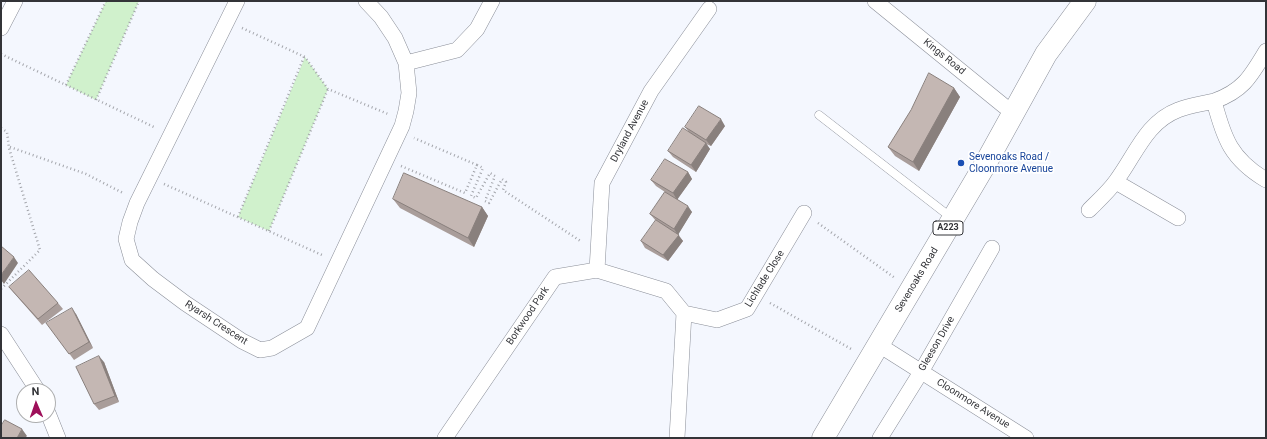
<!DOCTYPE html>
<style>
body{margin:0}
#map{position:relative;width:1267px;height:439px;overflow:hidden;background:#f4f7fe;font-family:Roboto,sans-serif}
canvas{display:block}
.frame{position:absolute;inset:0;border:2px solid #333438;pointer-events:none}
.north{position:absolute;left:16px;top:383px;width:40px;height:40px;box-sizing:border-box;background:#fff;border:1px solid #adaeaf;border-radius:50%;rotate:358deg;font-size:11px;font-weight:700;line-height:16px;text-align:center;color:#333438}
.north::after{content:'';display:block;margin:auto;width:14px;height:18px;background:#9e0f5a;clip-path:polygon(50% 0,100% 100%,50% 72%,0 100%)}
</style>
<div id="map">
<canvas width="1267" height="439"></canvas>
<div class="frame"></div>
<div class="north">N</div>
</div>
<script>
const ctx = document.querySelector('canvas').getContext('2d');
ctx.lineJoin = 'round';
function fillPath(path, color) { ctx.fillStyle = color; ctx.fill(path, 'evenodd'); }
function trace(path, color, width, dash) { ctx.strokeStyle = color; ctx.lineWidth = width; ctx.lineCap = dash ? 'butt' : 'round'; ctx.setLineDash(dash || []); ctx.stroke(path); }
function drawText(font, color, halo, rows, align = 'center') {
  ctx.font = font + ' Roboto,sans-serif'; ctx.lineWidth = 3.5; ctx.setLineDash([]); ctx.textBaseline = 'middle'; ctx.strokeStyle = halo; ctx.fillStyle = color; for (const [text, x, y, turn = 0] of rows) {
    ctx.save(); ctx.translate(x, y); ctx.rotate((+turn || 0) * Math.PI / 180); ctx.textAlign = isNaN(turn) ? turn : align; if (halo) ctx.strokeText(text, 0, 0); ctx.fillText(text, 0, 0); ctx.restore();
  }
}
fillPath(new Path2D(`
 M106 1H139L96 100 66 85Z
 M305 57 328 89 269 231 238 217Z`), '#d0f1cc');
const service = new Path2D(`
 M819 115 953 219`);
const minor = new Path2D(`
 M237 1 137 203 130 222 126 239 132 260 153 279 185 303 242 341 260 350 272 348 307 328 402 126 406 111 409 93 406 63 395 38 381 17 366 1
 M875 1 1004 106 1014 111
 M1 28 15 1
 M1266 51C1251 76 1243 91 1214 101 1224 139 1231 159 1266 180
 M406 63 457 50 477 29 492 1
 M1116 182 1178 218
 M1089 210C1098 201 1109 191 1116 181 1135 156 1146 122 1178 110 1189 105 1202 104 1214 101
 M597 270 602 183 651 91 709 9
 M684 313 717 320 747 309 804 213
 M1 334 38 391
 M879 345 1026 438
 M48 413 58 438
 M445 438 555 277 597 270 666 291 684 313 677 438
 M880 438 921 372 992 248`);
const primary = new Path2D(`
 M823 438 983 168 1046 54 1085 1`);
trace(service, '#8a8e98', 9);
trace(minor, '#8a8e98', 16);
trace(primary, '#8a8e98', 23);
trace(new Path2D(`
 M242 28 305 57 328 89 388 114
 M1 54 156 128
 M66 85 106 1
 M96 100 139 1
 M1 128 7 132 9 148 40 250 1 289
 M10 147 86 174 123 193
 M477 165 483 168 471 196 476 198 490 173 495 176 485 201 489 203 502 179 506 182 503 190 582 242
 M401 166 465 193 477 165 414 138
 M164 184 322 255
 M238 217 304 57
 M818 223 895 278
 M269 231 328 89
 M770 303 853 350`), '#a4a6ac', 2.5, [1, 3]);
trace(service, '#fff', 8);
trace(minor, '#fff', 15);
trace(primary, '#fff', 22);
fillPath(new Path2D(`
 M954 88 960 97 919 171 895 156 888 147Z
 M725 126 711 146 706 144 710 149 696 172 673 157 668 151 689 132 685 127Z
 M688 172 692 179 677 199 692 212 678 234 683 241 668 261 645 248 641 241 656 221 650 214 665 192 656 186 651 180Z
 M393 199 482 207 488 216 474 247 400 208Z
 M9 287 58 303 63 309 42 325 14 293Z
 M76 314 93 348 74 360 51 329Z
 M104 362 119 402 99 410 94 404Z`), '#a99d9a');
fillPath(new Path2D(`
 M954 88 960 97 919 171 913 162Z
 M721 119 725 126 711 146 706 140Z
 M706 143 710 149 696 172 691 165Z
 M688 172 692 179 677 200 673 193Z
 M688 206 692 212 678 235 683 241 668 261 663 255 678 235 674 229Z
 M482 207 488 216 474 247 468 238Z
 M14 257 18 263 4 284 1 280V275Z
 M72 308 76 314 93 348 89 342Z
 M99 356 104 362 119 402 115 396Z
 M22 429 27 436 25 438H17Z`), '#89807d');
const building = new Path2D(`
 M929 73 954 88 913 162 888 147 911 110Z
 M699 106 721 119 706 140 685 127Z
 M683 128 706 143 691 165 668 151Z
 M665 159 688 172 673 193 651 180Z
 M404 173 482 207 468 238 393 199Z
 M665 192 688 206 674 229 650 214Z
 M656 220 679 235 663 255 641 241Z
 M1 246 14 257 1 275Z
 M29 270 58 303 38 319 9 287Z
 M72 308 89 342 69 354 46 323Z
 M99 356 115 396 94 404 76 367Z
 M5 420 22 429 17 438H1V426Z`);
fillPath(building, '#c4b7b3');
trace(building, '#89807d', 1);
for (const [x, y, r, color] of [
 [961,163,4,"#1a4fb4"]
]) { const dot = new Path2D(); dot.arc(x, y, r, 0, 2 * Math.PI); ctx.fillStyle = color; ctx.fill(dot); trace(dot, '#fff', 1.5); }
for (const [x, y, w] of [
 [948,228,30]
]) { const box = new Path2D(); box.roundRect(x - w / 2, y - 7, w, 14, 3); ctx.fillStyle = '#fff'; ctx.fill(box); trace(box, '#333438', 1); }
drawText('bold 9px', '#333438', null, [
 ["A223",948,228]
]);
drawText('10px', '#333438', '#fff', [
 ["Kings Road",944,57,39],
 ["Dryland Avenue",630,131,-62],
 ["Lichlade Close",765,279,-58],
 ["Sevenoaks Road",917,280,-59],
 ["Borkwood Park",528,316,-56],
 ["Ryarsh Crescent",216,323,33],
 ["Gleeson Drive",937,344,-60],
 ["Cloonmore Avenue",973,404,32]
]);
drawText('10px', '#164399', '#fff', [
 ["Sevenoaks Road /",969,157],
 ["Cloonmore Avenue",969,169]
], 'left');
</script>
